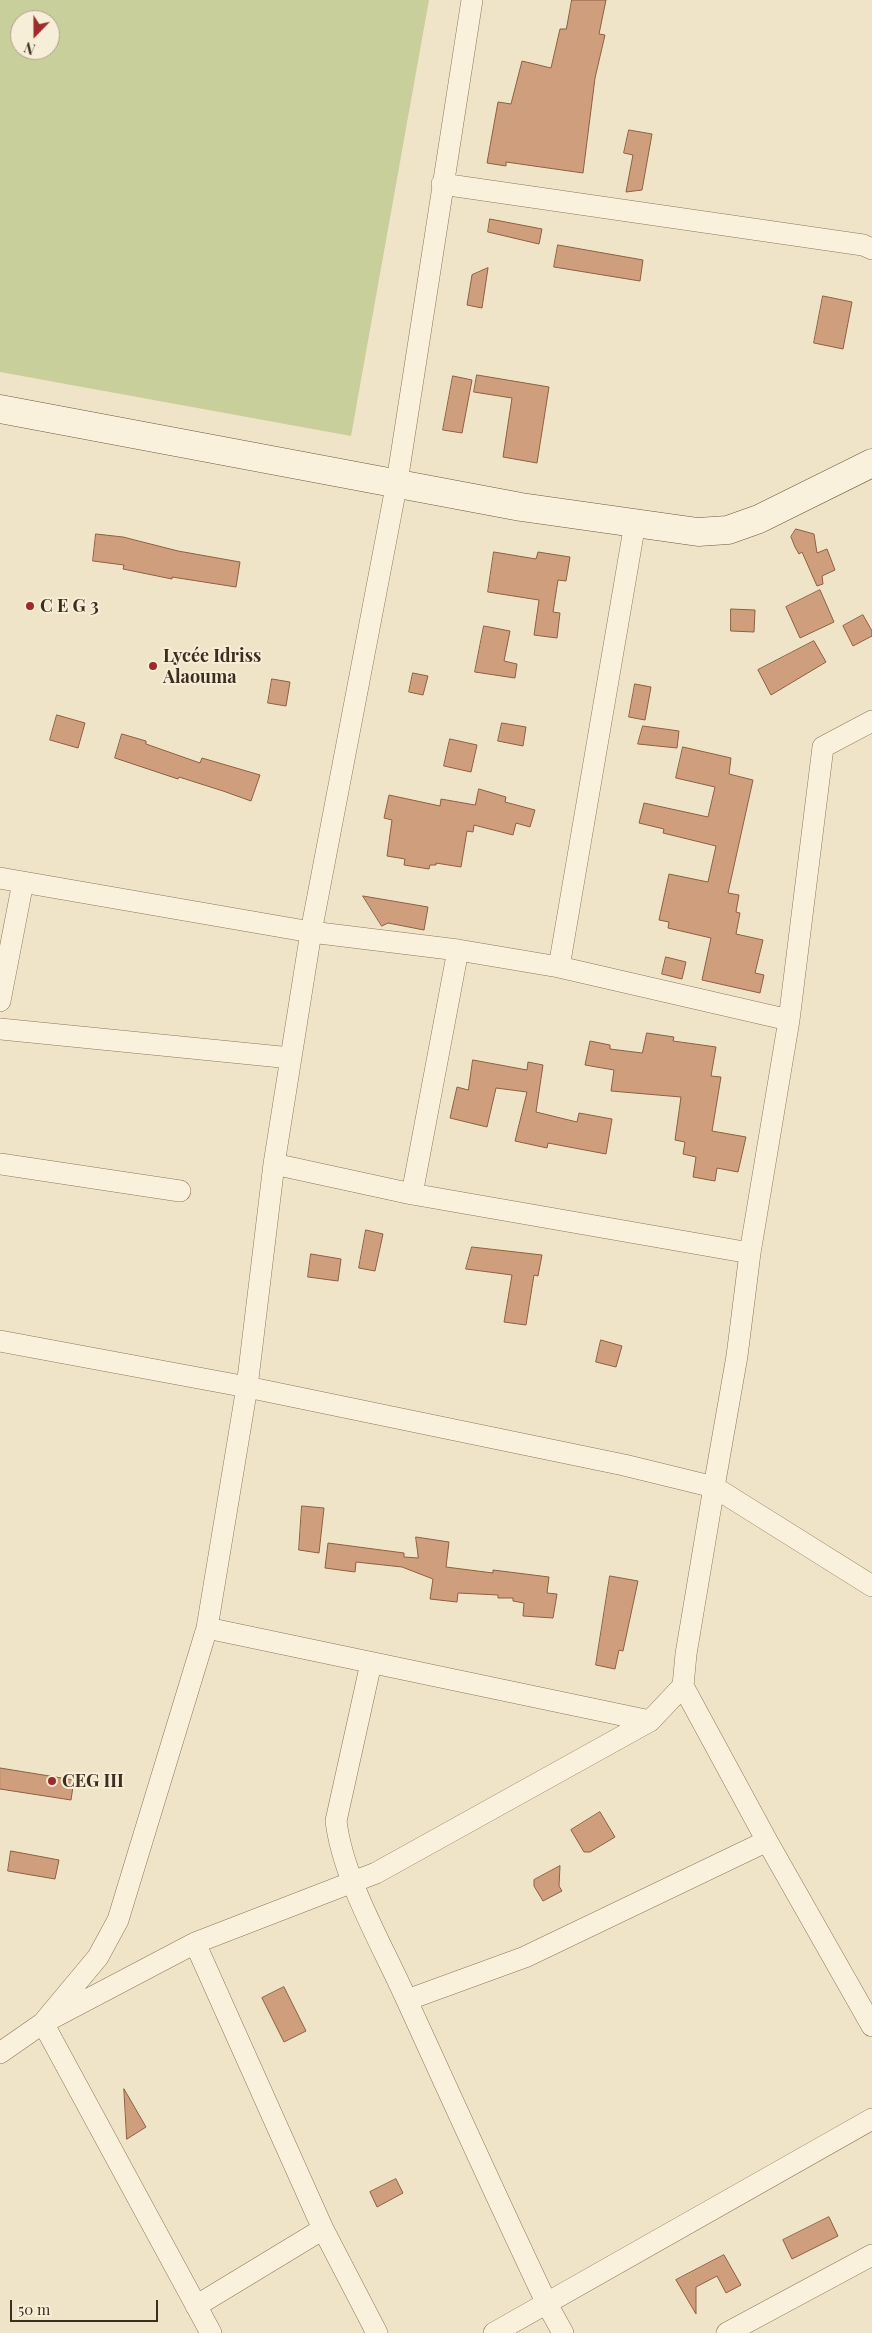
<!DOCTYPE html>
<meta charset="utf-8">
<style>
body{margin:0}
#map{position:relative;width:872px;height:2333px;overflow:hidden;background:#f0e4c8;font-family:"Playfair Display",serif}
canvas{display:block}
.north{position:absolute;left:10px;top:10px;width:50px;height:50px;box-sizing:border-box;background:#f7eed8;border:1px solid #ada18e;border-radius:50%;rotate:202deg;font-size:14px;font-weight:700;line-height:20px;text-align:center;color:#3d2e20}
.north::after{content:'';display:block;margin:auto;width:18px;height:22px;background:#9e2a2b;clip-path:polygon(50% 0,100% 100%,50% 72%,0 100%)}
.scale{position:absolute;left:10px;top:2300px;width:148px;height:22px;box-sizing:border-box;border:2px solid #3d2e20;border-top:0;padding-left:6px;font-size:15px;line-height:18px;white-space:nowrap;color:#3d2e20;-webkit-text-stroke:4px #f7eed8;paint-order:stroke}
</style>
<div id="map">
<canvas width="872" height="2333"></canvas>
<div class="north">N</div>
<div class="scale">50 m</div>
</div>
<script>
const ctx = document.querySelector('canvas').getContext('2d');
ctx.lineJoin = 'round';
function fillPath(path, color) { ctx.fillStyle = color; ctx.fill(path, 'evenodd'); }
function trace(path, color, width, dash) { ctx.strokeStyle = color; ctx.lineWidth = width; ctx.lineCap = dash ? 'butt' : 'round'; ctx.setLineDash(dash || []); ctx.stroke(path); }
function drawText(font, color, halo, rows, align = 'center') {
  ctx.font = font + ' "Playfair Display",serif'; ctx.lineWidth = 4; ctx.setLineDash([]); ctx.textBaseline = 'middle'; ctx.strokeStyle = halo; ctx.fillStyle = color; for (const [text, x, y, turn = 0] of rows) {
    ctx.save(); ctx.translate(x, y); ctx.rotate((+turn || 0) * Math.PI / 180); ctx.textAlign = isNaN(turn) ? turn : align; if (halo) ctx.strokeText(text, 0, 0); ctx.fillText(text, 0, 0); ctx.restore();
  }
}
fillPath(new Path2D(`
 M0 0H429L351 436 0 372ZM20 20H50V50H20Z`), '#c9cf9b');
const building = new Path2D(`
 M572 0H606L599 34 605 35 595 78 583 173 506 162V166L487 163 498 102 511 104 522 61 551 68 560 29H566Z
 M629 130 652 134 642 190 626 192 633 155 624 153Z
 M490 219 542 229 539 244 488 232Z
 M558 245 643 260 640 281 554 267Z
 M488 268 482 308 467 305 472 275Z
 M823 296 852 302 843 349 814 343Z
 M477 375 549 387 537 463 503 457 512 398 474 392Z
 M453 376 472 380 462 433 443 430Z
 M796 529 814 534 817 553 827 549 835 570 822 576 823 584 817 586 802 552 799 554 795 547 791 537Z
 M96 534 123 537 178 551 240 562 236 587 172 577V579L123 569 124 565 93 561Z
 M494 552 536 559 538 552 570 557 566 581 558 580 553 612 560 613 557 638 534 635 539 600 488 592Z
 M820 590 834 622 800 638 786 607Z
 M731 609 755 610 754 632 731 631Z
 M863 615 872 631V636L853 646 843 626Z
 M484 626 510 631 504 661 517 664 515 678 475 672Z
 M814 641 826 662 771 695 758 670Z
 M413 673 428 676 423 695 409 692Z
 M272 679 290 682 286 706 268 703Z
 M635 684 651 687 645 720 629 717Z
 M57 715 85 723 78 748 50 740Z
 M502 723 526 727 523 746 498 741Z
 M643 726 679 731 677 748 638 744Z
 M122 734 146 741V744L200 763 202 758 260 775 251 801 223 791 179 777 178 779 115 758Z
 M450 739 477 745 471 772 444 766Z
 M683 747 731 758 729 774 753 780 728 893 739 895 736 912 740 913 736 934 763 940 755 973 764 975 760 993 702 980 711 938 668 928 669 922 659 920 669 874 708 882 716 846 663 833 664 829 639 823 644 803 708 817 715 787 676 778Z
 M479 789 506 797 505 802 535 810 530 827 516 823 513 835 474 825 473 832 467 831 461 867 436 863V865H430L429 869 404 865 405 859 387 856 392 820 384 818 389 795 440 806 441 799 475 805Z
 M363 896 428 907 424 930 388 923 382 926Z
 M666 957 686 962 682 979 662 974Z
 M647 1033 674 1037 673 1041 716 1047 711 1076 721 1077 712 1131 746 1137 738 1172 717 1168 715 1181 693 1177 696 1157 683 1154 685 1142 675 1140 681 1097 611 1091 614 1070 585 1065 590 1041 610 1045V1049L642 1053Z
 M473 1060 527 1070 528 1062 543 1065 536 1112 577 1122 579 1113 612 1119 606 1154 548 1143 547 1148 515 1141 527 1092 496 1088 487 1127 450 1118 457 1087 468 1090Z
 M366 1230 383 1234 375 1271 359 1268Z
 M472 1247 542 1255 538 1276 534 1275 526 1325 504 1322 512 1275 466 1269Z
 M311 1254 341 1259 338 1281 308 1277Z
 M601 1340 622 1346 616 1367 596 1362Z
 M302 1506 324 1508 319 1553 299 1550Z
 M416 1537 449 1542 446 1567 493 1573V1570L549 1577 547 1593 557 1594 553 1618 523 1616 524 1603 513 1601V1598H498V1595L458 1593 457 1602 430 1599 433 1579 402 1567 356 1562 355 1572 325 1568 328 1543 404 1553V1557L418 1558Z
 M610 1576 638 1581 623 1651 619 1650 615 1669 596 1665Z
 M0 1768 74 1780 71 1800 0 1789Z
 M600 1812 615 1837 590 1852H584L571 1830Z
 M11 1851 59 1860 55 1879 8 1871Z
 M560 1866 559 1886 562 1891 543 1901 534 1886V1880Z
 M284 1987 306 2031 284 2042 262 1998Z
 M124 2089 146 2127 127 2139Z
 M396 2179 403 2193 377 2207 370 2192Z
 M829 2217 838 2236 792 2259 783 2240Z
 M724 2255 741 2285 726 2293 717 2276 696 2287V2314L676 2280Z`);
fillPath(building, '#cf9f7d');
trace(building, '#8d5f41', 1);
const street = new Path2D(`
 M442 184 863 245 872 249
 M0 878 311 932 458 950 559 967 789 1020
 M559 967 635 523
 M0 1001 23 882
 M0 1029 291 1058
 M0 1164 180 1191
 M274 1164 412 1194 750 1253 789 1020 823 747 872 721
 M412 1194 458 950
 M750 1253 737 1356 714 1487 872 1586
 M0 1341 247 1387 624 1465 714 1487 686 1654 683 1686 650 1721 376 1873 195 1943 43 2023 0 2053
 M207 1628 650 1721
 M371 1663 336 1821C343 1878 380 1941 404 1994 451 2097 498 2201 547 2304L563 2333
 M683 1686 767 1841 872 2026
 M195 1943 323 2229 377 2333
 M407 2000 525 1957 767 1841
 M43 2023 98 1957 118 1920 207 1628 247 1387 274 1164 311 932 397 482 472 0
 M43 2023 211 2333
 M196 2306 323 2229
 M494 2333 872 2119
 M727 2333 872 2255`);
const secondary = new Path2D(`
 M0 409 521 507 698 532 728 530 759 519 872 463`);
trace(street, '#8d765c', 22);
trace(secondary, '#6f573f', 29);
trace(street, '#faf1dc', 21);
trace(secondary, '#faf1dc', 28);
for (const [x, y, r, color] of [
 [30,606,5,"#9e2a2b"],
 [153,666,5,"#9e2a2b"],
 [52,1781,5,"#9e2a2b"]
]) { const dot = new Path2D(); dot.arc(x, y, r, 0, 2 * Math.PI); ctx.fillStyle = color; ctx.fill(dot); trace(dot, '#f7eed8', 2); }
drawText('bold 18px', '#3d2e20', '#f7eed8', [
 ["C E G 3",40,606],
 ["Lycée Idriss",163,656],
 ["Alaouma",163,677],
 ["CEG III",62,1781]
], 'left');
</script>
